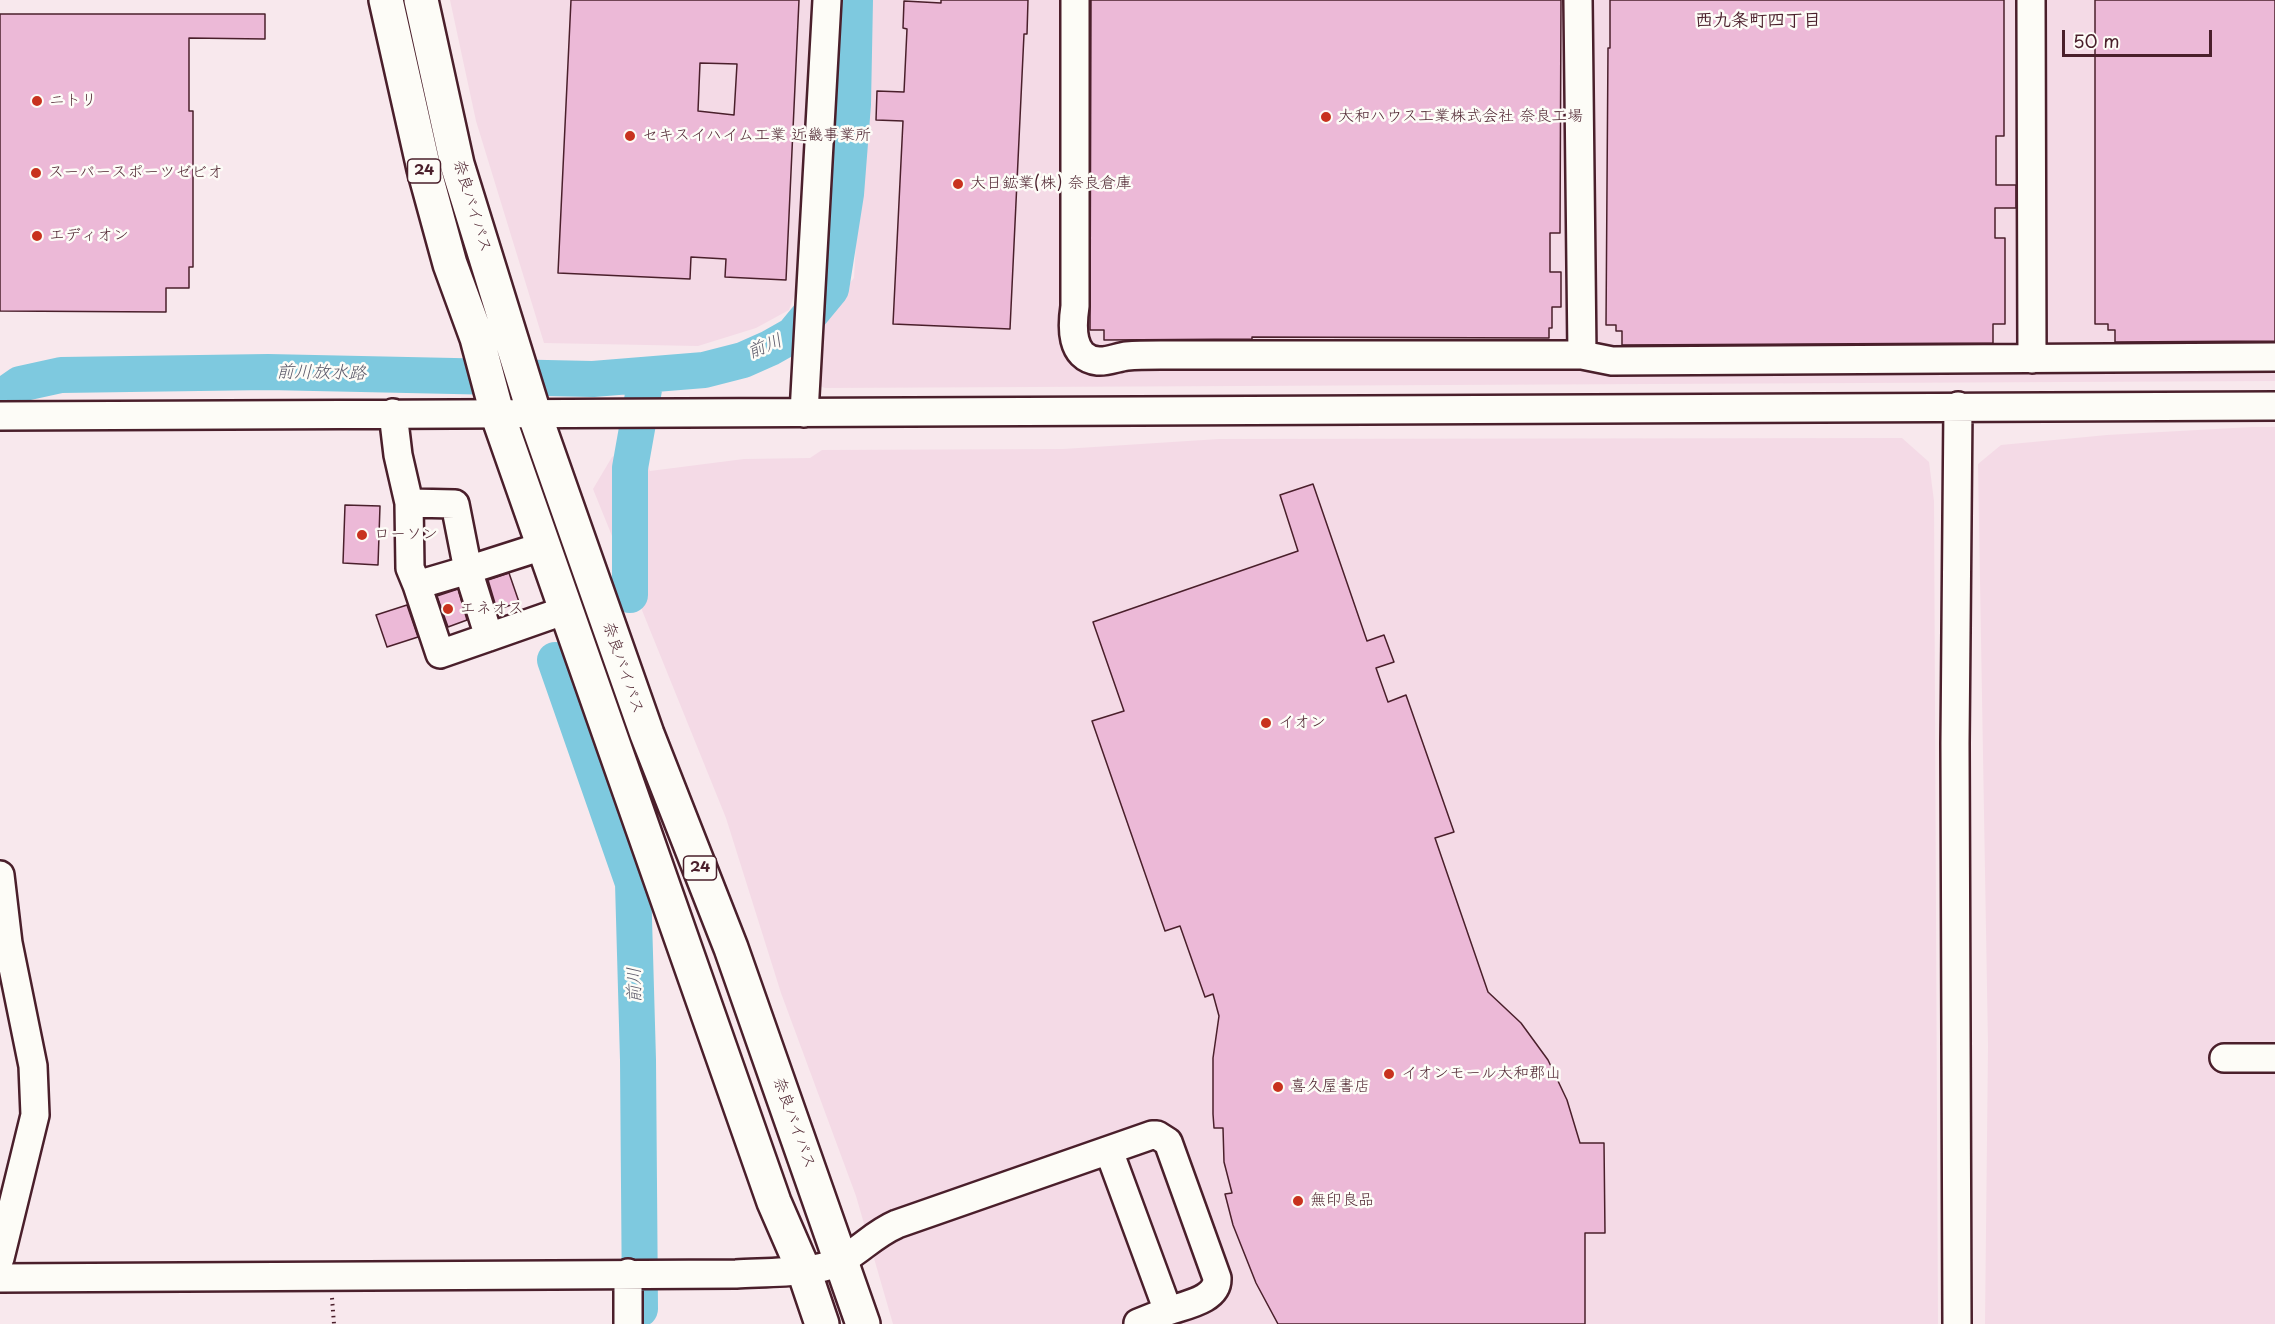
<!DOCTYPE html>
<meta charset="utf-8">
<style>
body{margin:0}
#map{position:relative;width:2275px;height:1324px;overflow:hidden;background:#f8e8ed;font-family:"Playpen Sans",sans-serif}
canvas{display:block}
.scale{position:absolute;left:2062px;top:30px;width:150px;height:27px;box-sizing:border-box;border:3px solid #4a1f2b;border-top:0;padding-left:8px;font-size:18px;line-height:21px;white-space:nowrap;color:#4a1f2b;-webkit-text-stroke:4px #fdfcf7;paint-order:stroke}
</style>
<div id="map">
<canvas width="2275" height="1324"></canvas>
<div class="scale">50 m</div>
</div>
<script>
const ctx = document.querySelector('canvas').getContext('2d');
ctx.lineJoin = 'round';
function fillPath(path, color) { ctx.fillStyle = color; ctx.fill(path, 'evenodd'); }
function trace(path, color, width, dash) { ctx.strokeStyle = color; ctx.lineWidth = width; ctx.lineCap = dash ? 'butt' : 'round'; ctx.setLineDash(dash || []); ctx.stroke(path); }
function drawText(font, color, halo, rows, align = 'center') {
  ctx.font = font + ' "Playpen Sans","Klee One",sans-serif'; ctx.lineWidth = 5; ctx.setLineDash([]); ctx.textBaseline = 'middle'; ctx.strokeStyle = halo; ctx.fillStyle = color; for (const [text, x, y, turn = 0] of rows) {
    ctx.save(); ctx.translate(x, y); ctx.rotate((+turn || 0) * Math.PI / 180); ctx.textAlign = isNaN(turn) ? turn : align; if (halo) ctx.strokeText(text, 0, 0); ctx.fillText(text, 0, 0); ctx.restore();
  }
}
fillPath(new Path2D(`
 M450 0H815L800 279 789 310 756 328 698 346 544 343 476 121Z
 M869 0H2275V381L825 388 817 385 820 319 854 278Z
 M2252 427H2275V1324H1985L1988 1046 1978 464 2001 445 2107 435Z
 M1902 438 1929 462 1934 501 1938 1324H893L856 1196 781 993 726 818 593 489 612 457 626 450 641 452 650 471 744 459 810 458 822 450 1063 449 1219 439Z`), '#f4dae6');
trace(new Path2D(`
 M0 398 20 384 61 375 268 372 593 379 704 370 743 360 770 348 793 335 831 289 846 194 853 104 855 0
 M630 595V468L646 378
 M555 660 633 883 638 1060 640 1309`), '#7ec9df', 36);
const building = new Path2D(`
 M571 0H799L786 280 725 277 726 259 691 257 690 279 558 273ZM700 63 737 64 734 115 698 111Z
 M941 0H1028L1027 34H1024L1010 329 893 324 903 121 876 120 877 91 904 92 907 29 903 28 904 1 941 3Z
 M1091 0H1561L1560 233H1550V272H1561V307H1552V328H1549V338L1252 337V339L1104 340V330H1090Z
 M1610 0H2004V136H1996V185H2016V208H1995V238H2005V324H1993V343L1622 345V331H1616V325H1606L1608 48H1610Z
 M2095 0H2275V341L2115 342V330H2108V324H2095Z
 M0 14H265V39L189 38V111H193V267H189V288H166V312L0 311Z
 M1313 484 1367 641 1384 635 1394 662 1376 668 1388 702 1406 695 1454 832 1435 838 1488 992 1521 1023 1548 1060 1567 1100 1580 1143H1604L1605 1233H1585V1324H1278L1256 1283 1233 1225 1225 1194 1232 1193 1224 1162 1223 1128H1214L1213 1114V1058L1219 1016 1213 994 1205 997 1180 926 1165 931 1092 721 1124 711 1093 622 1298 551 1280 495Z
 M345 505 380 506 378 565 343 563Z
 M509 573 519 602 497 610 488 580Z
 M458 589 467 620 448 627 437 596Z
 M407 605 418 637 387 647 376 615Z`);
fillPath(building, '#ecb9d7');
trace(building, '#4a1f2b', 1.5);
const minor = new Path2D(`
 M1075 0V306C1072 326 1070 358 1098 361 1107 362 1118 357 1127 356 1138 355 1149 355 1161 355H1582L1578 0
 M2031 0 2032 359
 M1582 355 1612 361 2275 357
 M393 413 398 455 409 503 455 504 468 570 543 546
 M804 413 827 0
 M0 416 2275 406
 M409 503 410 568 417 585 468 570 489 637 566 610
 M417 585 440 654 489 637
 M0 875 8 943 33 1066 35 1115 0 1258
 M2224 1058H2275
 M0 1278 736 1274C763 1272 820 1274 842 1260 863 1248 874 1234 897 1224L1152 1135H1157L1168 1142 1217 1278C1218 1300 1185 1305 1168 1311L1109 1151
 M1138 1323 1168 1311
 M628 1324V1273
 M1957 1324 1955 743 1958 406`);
const highway = new Path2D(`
 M386 0 424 169 450 264 477 338 497 413 774 1202 804 1271 822 1324
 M421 0 457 164 534 413 647 734 731 948 863 1324`);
trace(minor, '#4a1f2b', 32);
trace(highway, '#4a1f2b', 38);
trace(new Path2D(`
 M332 1298 334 1324`), '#4a1f2b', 4, [1.5, 4.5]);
trace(minor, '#fdfcf7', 27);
trace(highway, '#fdfcf7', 33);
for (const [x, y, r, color] of [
 [37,101,6,"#c8321e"],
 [1326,117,6,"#c8321e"],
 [630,136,6,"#c8321e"],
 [36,173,6,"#c8321e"],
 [958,184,6,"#c8321e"],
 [37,236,6,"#c8321e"],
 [362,535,6,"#c8321e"],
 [448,609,6,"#c8321e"],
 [1266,723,6,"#c8321e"],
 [1389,1074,6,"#c8321e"],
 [1278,1087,6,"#c8321e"],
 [1298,1201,6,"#c8321e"]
]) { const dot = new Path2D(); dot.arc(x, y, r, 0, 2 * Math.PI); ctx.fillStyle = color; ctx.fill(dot); trace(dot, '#fdfcf7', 2); }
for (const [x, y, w] of [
 [424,171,33],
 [700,868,33]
]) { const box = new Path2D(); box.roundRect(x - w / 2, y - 12, w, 24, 4.5); ctx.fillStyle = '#fdfcf7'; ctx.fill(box); trace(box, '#4a1f2b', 1.5); }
drawText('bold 15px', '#4a1f2b', null, [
 ["24",424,171],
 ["24",700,868]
]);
drawText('16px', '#4a1f2b', '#fdfcf7', [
 ["ニトリ",49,101],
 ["大和ハウス工業株式会社 奈良工場",1338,117],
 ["セキスイハイム工業 近畿事業所",642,136],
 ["スーパースポーツゼビオ",48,173],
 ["大日鉱業(株) 奈良倉庫",970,184],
 ["エディオン",49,236],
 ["ローソン",374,535],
 ["エネオス",460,609],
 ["イオン",1278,723],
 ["イオンモール大和郡山",1401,1074],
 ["喜久屋書店",1290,1087],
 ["無印良品",1310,1201]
], 'left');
drawText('16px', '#4a1f2b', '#fdfcf7', [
 ["奈良バイパス",472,206,73],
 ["奈良バイパス",623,668,71],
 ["奈良バイパス",794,1123,70]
]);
drawText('bold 18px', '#4a1f2b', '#fdfcf7', [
 ["西九条町四丁目",1758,21]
]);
drawText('italic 18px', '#5c5a6a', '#fdfcf7', [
 ["前川",765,347,-23],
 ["前川放水路",321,373,1],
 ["前川",635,985,-91]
]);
</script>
